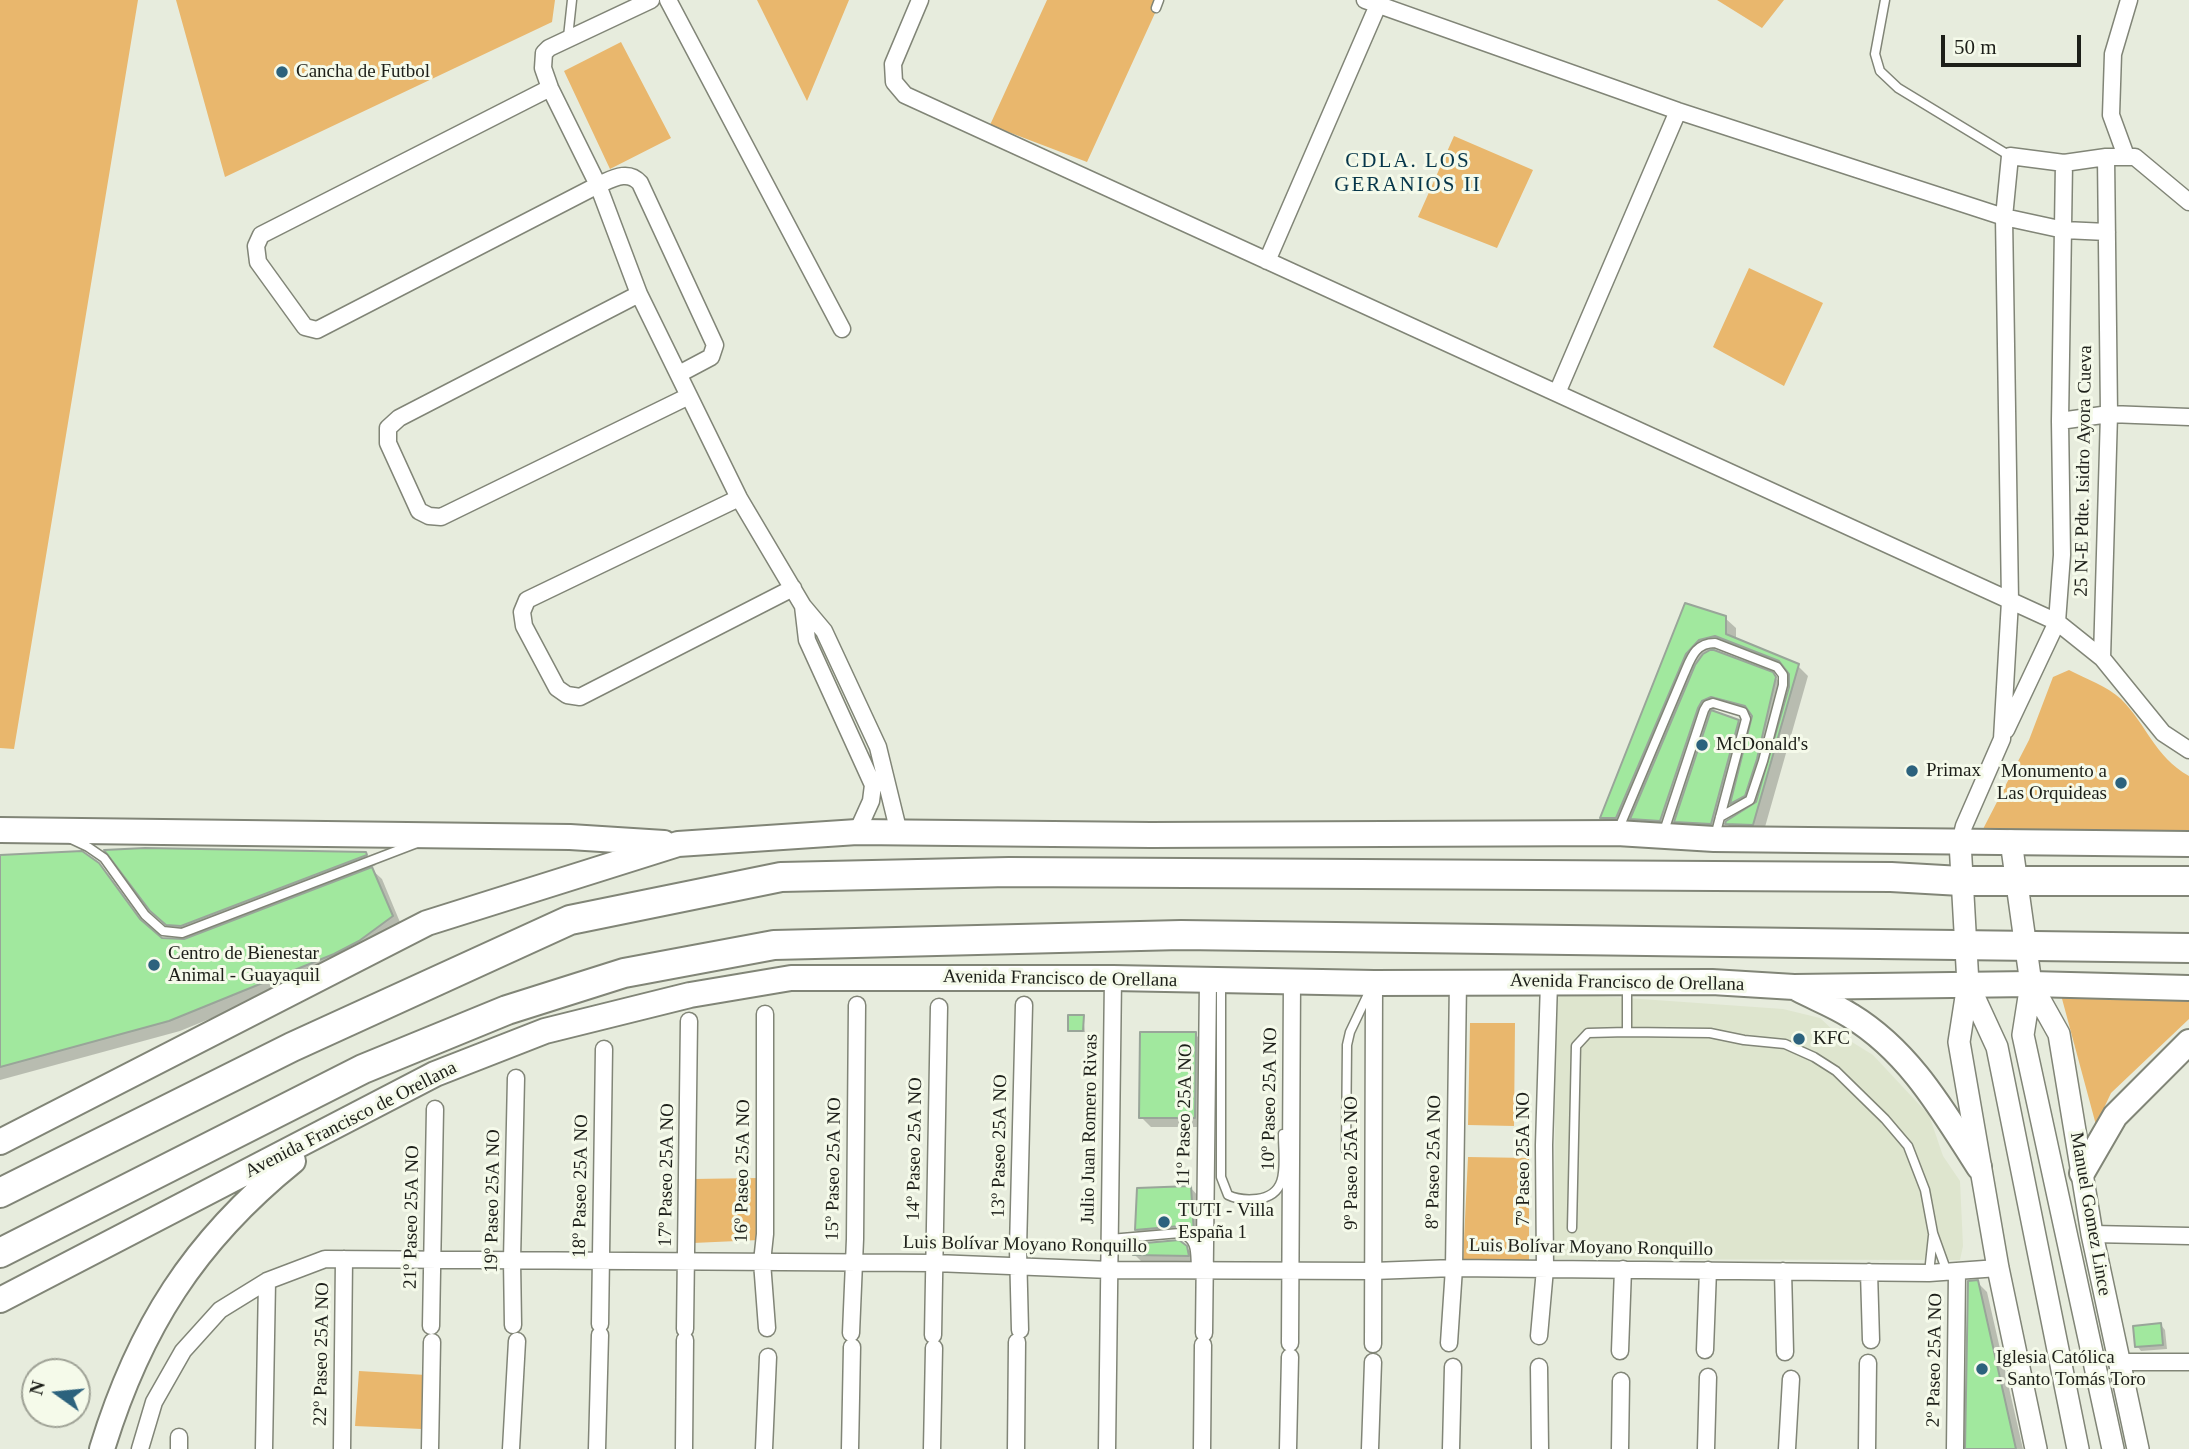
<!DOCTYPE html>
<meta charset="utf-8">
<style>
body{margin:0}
#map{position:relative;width:2189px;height:1449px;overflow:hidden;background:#e7ecdd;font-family:Georgia,serif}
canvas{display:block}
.north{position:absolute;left:21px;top:1358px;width:70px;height:70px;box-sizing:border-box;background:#f5faea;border:2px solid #9fa296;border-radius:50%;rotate:285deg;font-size:19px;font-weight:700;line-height:28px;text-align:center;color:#1d1f19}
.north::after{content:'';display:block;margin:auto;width:24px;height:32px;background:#2c627d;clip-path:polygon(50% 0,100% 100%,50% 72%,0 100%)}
.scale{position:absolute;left:1941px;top:35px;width:140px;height:32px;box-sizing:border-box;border:4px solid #1d1f19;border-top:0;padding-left:9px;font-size:21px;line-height:24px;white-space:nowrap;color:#1d1f19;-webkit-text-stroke:5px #f5faea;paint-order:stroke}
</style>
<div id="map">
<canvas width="2189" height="1449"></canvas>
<div class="north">N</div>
<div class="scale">50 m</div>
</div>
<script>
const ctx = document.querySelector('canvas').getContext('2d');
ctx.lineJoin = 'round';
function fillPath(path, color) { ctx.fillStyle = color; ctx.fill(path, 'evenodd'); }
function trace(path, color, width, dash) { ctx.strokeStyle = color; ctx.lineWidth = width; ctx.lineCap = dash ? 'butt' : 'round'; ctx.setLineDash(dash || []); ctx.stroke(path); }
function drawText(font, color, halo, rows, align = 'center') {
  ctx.font = font + ' Georgia,serif'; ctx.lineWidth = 6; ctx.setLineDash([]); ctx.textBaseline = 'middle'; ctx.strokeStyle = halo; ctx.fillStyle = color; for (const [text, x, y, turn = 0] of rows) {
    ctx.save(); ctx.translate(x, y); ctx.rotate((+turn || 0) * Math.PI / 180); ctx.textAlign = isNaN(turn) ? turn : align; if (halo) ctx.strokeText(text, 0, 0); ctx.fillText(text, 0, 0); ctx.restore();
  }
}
fillPath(new Path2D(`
 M1556 993 1783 1009 1820 1018 1834 1031 1873 1055 1929 1115 1943 1156 1960 1181 1963 1246 1960 1260 1554 1259Z`), '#dee5ce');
fillPath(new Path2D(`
 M0 0H138L14 749 0 748Z
 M176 0H555L552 22 225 177Z
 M757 0H849L807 101Z
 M1047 0H1161L1087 162 990 125Z
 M1717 0H1784L1762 28Z
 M621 42 671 138 610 169 564 71Z
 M1454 136 1533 170 1497 248 1418 217Z
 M1749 268 1823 303 1784 386 1713 347Z
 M2069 670C2086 679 2107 686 2121 699 2147 725 2154 756 2189 776V835L1982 831 2029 740 2053 677Z
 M2061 995H2189V1019L2111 1093 2096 1125Z
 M1470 1023H1515L1514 1126 1468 1125Z
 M1468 1157 1529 1158V1261H1463Z
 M758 1178 759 1240 693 1243V1179Z
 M359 1371 426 1375 422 1429 355 1426Z`), '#e9b76d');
fillPath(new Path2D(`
 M1686 605 1725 618 1736 628V640L1798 666 1808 676 1763 834H1737L1726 823 1742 813 1730 801 1721 833 1686 831 1674 819 1671 830 1642 829 1631 817 1626 828H1612L1602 818ZM1726 646 1788 669 1791 674V687L1782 720 1779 719 1786 689 1772 674 1710 650ZM1722 706 1753 714 1750 733 1738 721 1710 712Z
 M365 854 376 865 370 868 382 879 402 927 344 964 180 1031 0 1080V857L98 864 109 875 147 928 158 938 182 941 195 936 178 934 162 921Z
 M1083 1017 1085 1032H1072L1070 1030Z
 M1195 1034 1205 1044V1127H1151L1141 1117Z
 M1190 1187 1200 1198 1203 1242 1192 1236 1147 1240 1136 1230Z
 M1186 1247 1197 1258 1198 1266 1145 1265 1135 1255Z
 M1977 1282 1987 1292 2023 1449H1967Z
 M2161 1325 2165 1330 2167 1349 2141 1351 2137 1346Z`), '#0003');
const building = new Path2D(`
 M1685 603 1726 616V634L1799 664 1753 825 1725 824 1726 821 1756 802 1789 687V674L1779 661 1715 636 1699 640 1686 654 1616 818H1600Z
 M1710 650H1714L1773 672 1776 677 1757 759 1745 796 1730 804 1752 716 1745 706 1711 697 1702 701 1698 708 1660 821 1630 819 1695 665 1703 654Z
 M1711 710 1739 720 1711 824 1674 822Z
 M145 848 366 852 367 855 181 926 166 925 150 911 104 850Z
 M82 851 99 863 140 919 162 938 184 939 372 867 393 916 359 941 334 954 169 1021 0 1067V855Z
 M1068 1015H1084L1083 1031H1068Z
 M1140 1032H1196L1195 1118H1139Z
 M1191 1186 1194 1234 1180 1226 1135 1230 1137 1188Z
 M1179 1240 1187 1246 1189 1256 1133 1255 1134 1244Z
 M1978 1280 2016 1449H1965L1968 1281Z
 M2161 1323 2163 1345 2135 1347 2133 1326Z`);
fillPath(building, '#a1e89e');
trace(building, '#99a599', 2);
const lane = new Path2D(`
 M1885 0 1875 54 1880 71 1898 88 2010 156
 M1156 8 1159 0
 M568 37 572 0
 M1619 828 1684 674C1691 658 1695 643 1715 643L1777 667 1783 675V685L1763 761 1750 800 1720 817
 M1663 834 1704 710 1707 705 1713 703 1743 712 1746 719 1715 836
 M71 839 88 847 104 858 145 915 163 931 182 933 417 843
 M1221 984V1177L1228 1195C1238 1200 1247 1200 1257 1199 1291 1195 1283 1162 1283 1134
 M1627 985V1032L1710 1033 1744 1040 1785 1044 1814 1057 1836 1071 1885 1119 1908 1146 1925 1190 1933 1233 1947 1272
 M1346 1150 1347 1045 1350 1032 1370 990
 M1572 1228 1576 1046 1588 1033 1627 1032
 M1110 1239 1180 1233C1198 1239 1195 1253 1196 1269
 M1929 1273 1933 1236`);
const street = new Path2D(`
 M651 0 549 48 544 53 543 68 550 88 598 185 639 294 739 498 803 606 824 631 878 747 899 833
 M668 0 842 329
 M920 0 893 64 894 82 905 95 2057 622 2102 658 2163 733 2189 750
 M1365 0 1678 111 2004 217 2064 230 2107 232
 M550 88 261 235 256 246 258 262 305 327 317 330 598 185C612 179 628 169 640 183L715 345 711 357 679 374
 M2126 156 2111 115 2113 54 2129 0
 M1267 261 1378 5
 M639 294 399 418 388 428V443L419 511 429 516 441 517 689 396
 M1557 393 1678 111
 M2060 421 2109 414 2189 417
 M739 498 527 600 522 612 524 626 557 688 567 695 580 697 793 588
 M803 606 807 640 873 785 871 801 857 832
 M2102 658 2109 414 2106 157
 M2006 730 2057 622 2062 555 2060 421 2064 163
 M1960 842 1964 826 2002 739 2010 601 2004 217 2010 156 2064 163 2106 157H2135L2189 202
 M765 1014V1234L762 1262 767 1328
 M2092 1234 2189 1236
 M1783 1271 1785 1352
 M1869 1272 1871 1340
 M600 1324 604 1049
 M513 1325 512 1260 516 1078
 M431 1326 435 1109
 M685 1329 689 1021
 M1020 1330 1018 1249 1024 1005
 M851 1333 855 1239 857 1005
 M1204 1333 1208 981
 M933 1335 939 1007
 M1539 1336 1545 1269 1544 1145 1549 982
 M1290 1343 1292 981
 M1449 1343 1454 1268 1458 981
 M1373 1344 1374 983
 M1705 1350 1708 1270
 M1620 1351 1623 1269
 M2118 1362H2189
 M1539 1367 1540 1449
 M140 1449 154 1402 183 1351 220 1310 267 1281 325 1259 935 1263 1110 1270 1373 1271 1454 1268 1929 1273 1998 1268
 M179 1449V1437
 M264 1449 267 1281
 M342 1449 344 1259
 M430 1449 432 1342
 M511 1449 517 1341
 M597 1449 600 1335
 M684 1449 685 1340
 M764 1449 768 1357
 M850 1449 852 1347
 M932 1449 934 1348
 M1016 1449 1017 1342
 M1107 1449 1113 978
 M1202 1449 1203 1345
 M1288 1449 1290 1357
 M1370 1449 1373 1362
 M1451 1449 1453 1367
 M1620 1449 1621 1381
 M1706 1449 1708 1377
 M1787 1449 1791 1379
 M1867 1449 1868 1363
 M1955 1449 1957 1273`);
const secondary = new Path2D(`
 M2011 841 2031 984 2023 1035 2113 1449
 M1960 842 1968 984 1959 1042 1998 1268 2036 1449
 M1968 984 1997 1047 2078 1449
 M2031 984 2059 1034 2092 1234 2138 1449`);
const primary = new Path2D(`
 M0 830 570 837 664 843
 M1798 989C1815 998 1834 1005 1851 1016 1910 1052 1943 1111 1979 1167
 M0 1142 427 923 678 844 857 832 1151 835 1617 833 1714 839 2189 844
 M2082 1173 2115 1116 2189 1042
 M0 1300 435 1074 545 1031 690 995 791 978H1113L1374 983 1712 982 1794 987 2031 984 2189 988
 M102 1449C139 1328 194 1241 293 1161`);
const highway = new Path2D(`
 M0 1193 292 1047 570 920 781 877 1009 872 1891 877 1961 881H2189
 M0 1253 363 1069 507 1010 624 973 774 945 1181 935 2189 948`);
trace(lane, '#818577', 11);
trace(street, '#818577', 19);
trace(secondary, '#818577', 24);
trace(primary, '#818577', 28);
trace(highway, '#818577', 32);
trace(lane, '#fff', 8);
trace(street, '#fff', 16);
trace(secondary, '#fff', 21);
trace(primary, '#fff', 24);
trace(highway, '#fff', 28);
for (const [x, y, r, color] of [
 [282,72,7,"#2c627d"],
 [1702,745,7,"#2c627d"],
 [1912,771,7,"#2c627d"],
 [2121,783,7,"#2c627d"],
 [154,965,7,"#2c627d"],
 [1799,1039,7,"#2c627d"],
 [1164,1222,7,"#2c627d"],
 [1982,1369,7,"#2c627d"]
]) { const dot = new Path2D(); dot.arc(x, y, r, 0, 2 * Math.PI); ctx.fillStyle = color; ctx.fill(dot); trace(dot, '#f5faea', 2.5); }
drawText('19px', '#1d1f19', '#f5faea', [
 ["Cancha de Futbol",296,72],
 ["McDonald's",1716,745],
 ["Primax",1926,771],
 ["Monumento a",2107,772,"right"],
 ["Las Orquideas",2107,794,"right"],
 ["Centro de Bienestar",168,954],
 ["Animal - Guayaquil",168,976],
 ["KFC",1813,1039],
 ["TUTI - Villa",1178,1211],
 ["España 1",1178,1233],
 ["Iglesia Católica",1996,1358],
 ["- Santo Tomás Toro",1996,1380]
], 'left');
drawText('19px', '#1d1f19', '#f5faea', [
 ["25 N-E Pdte. Isidro Ayora Cueva",2084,471,-89],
 ["Avenida Francisco de Orellana",1060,979,1],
 ["Avenida Francisco de Orellana",1627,983,1],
 ["10º Paseo 25A NO",1270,1099,-89],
 ["11º Paseo 25A NO",1185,1115,-89],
 ["Avenida Francisco de Orellana",351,1120,-27],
 ["Julio Juan Romero Rivas",1090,1129,-89],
 ["13º Paseo 25A NO",1000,1146,-89],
 ["14º Paseo 25A NO",915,1149,-89],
 ["7º Paseo 25A NO",1524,1159,-90],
 ["8º Paseo 25A NO",1434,1162,-89],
 ["9º Paseo 25A NO",1352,1163,-90],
 ["15º Paseo 25A NO",834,1169,-89],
 ["16º Paseo 25A NO",743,1171,-89],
 ["17º Paseo 25A NO",667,1175,-89],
 ["18º Paseo 25A NO",581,1186,-89],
 ["19º Paseo 25A NO",493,1201,-89],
 ["Manuel Gomez Lince",2090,1214,80],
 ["21º Paseo 25A NO",412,1217,-89],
 ["Luis Bolívar Moyano Ronquillo",1025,1245,1],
 ["Luis Bolívar Moyano Ronquillo",1591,1248,1],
 ["22º Paseo 25A NO",322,1354,-89],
 ["2º Paseo 25A NO",1935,1360,-89]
]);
ctx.letterSpacing = '2px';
drawText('21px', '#06364a', '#f5faea', [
 ["CDLA. LOS",1408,161],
 ["GERANIOS II",1408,185]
]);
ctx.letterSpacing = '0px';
</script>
